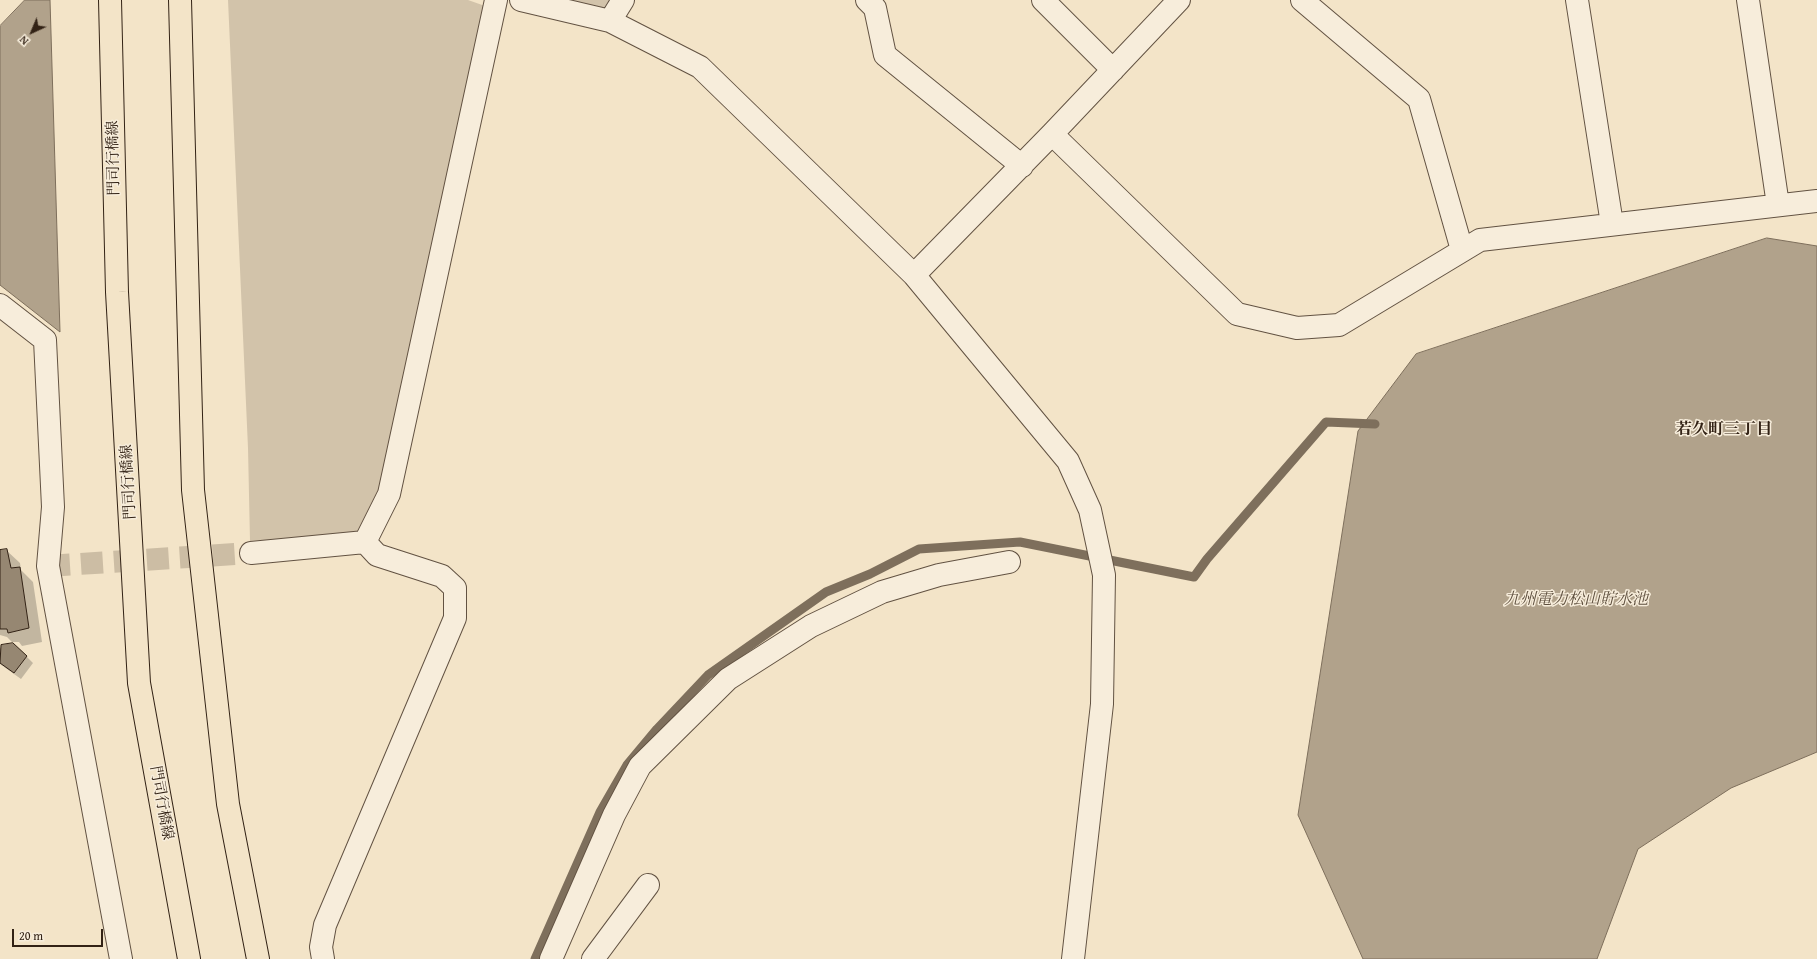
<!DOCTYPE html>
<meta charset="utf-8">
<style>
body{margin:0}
#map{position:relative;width:1817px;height:959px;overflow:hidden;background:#f3e4c8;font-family:"Gentium Book Plus",serif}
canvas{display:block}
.north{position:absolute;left:12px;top:12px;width:40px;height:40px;-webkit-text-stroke:3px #f7eddb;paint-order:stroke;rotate:224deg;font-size:11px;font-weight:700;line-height:16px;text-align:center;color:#322215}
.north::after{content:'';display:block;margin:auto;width:14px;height:18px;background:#322215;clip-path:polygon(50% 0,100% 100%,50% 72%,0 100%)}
.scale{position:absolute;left:12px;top:929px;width:91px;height:18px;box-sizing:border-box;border:2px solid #322215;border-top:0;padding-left:5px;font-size:12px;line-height:14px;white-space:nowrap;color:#322215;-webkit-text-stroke:3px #f7eddb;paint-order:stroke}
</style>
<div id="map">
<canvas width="1817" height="959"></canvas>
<div class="north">N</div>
<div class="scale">20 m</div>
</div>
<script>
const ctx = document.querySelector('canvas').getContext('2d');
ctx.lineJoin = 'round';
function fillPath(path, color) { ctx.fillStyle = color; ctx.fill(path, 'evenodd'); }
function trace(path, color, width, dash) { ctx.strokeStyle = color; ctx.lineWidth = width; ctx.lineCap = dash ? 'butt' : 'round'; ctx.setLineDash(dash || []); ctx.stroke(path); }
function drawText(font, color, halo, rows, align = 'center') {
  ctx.font = font + ' "Gentium Book Plus","Noto Serif JP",serif'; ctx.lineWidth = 3; ctx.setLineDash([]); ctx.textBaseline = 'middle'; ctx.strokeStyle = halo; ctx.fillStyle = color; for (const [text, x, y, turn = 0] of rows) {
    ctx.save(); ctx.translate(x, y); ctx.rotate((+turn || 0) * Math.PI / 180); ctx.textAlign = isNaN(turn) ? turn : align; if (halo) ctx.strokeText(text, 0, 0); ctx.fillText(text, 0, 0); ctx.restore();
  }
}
fillPath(new Path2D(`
 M228 0H468L485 6 390 486 357 533 343 535 250 541 248 448Z
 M521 0H623L610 21Z`), '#d2c3aa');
const water = new Path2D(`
 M25 0H50L60 332 0 285V26Z
 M1767 238 1817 246V752L1731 788 1638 849 1597 959H1363L1298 815 1358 431 1416 354Z`);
fillPath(water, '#b1a28b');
trace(water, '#7e6f5c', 1);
fillPath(new Path2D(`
 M6 550 20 563 21 570 33 582 42 642 22 646 19 642H12L7 637 0 635V551Z
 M2 646 26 656 33 663 21 679 0 664V649Z`), '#0003');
trace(new Path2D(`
 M535 959 600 812 627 765 657 729 708 675 826 592 870 574 919 549 1020 542 1194 577 1207 559 1326 422 1375 424`), '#7e6f5c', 9);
const building = new Path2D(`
 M7 549 11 568 20 567 29 628 8 633 7 629H0V550Z
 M13 643 27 656 14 673 0 663 1 645Z`);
fillPath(building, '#968772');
trace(building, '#322215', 1);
trace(new Path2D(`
 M48 566 251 553`), '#ccbda4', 22, [22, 11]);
const minor = new Path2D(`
 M521 0 610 21 700 67 914 275 1068 461 1090 510 1104 575 1102 704 1073 959
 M867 0 875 8 885 55 1022 166
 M1043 0 1113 70
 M1302 0 1419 99 1462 250
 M1577 0 1612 224
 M1748 0 1778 205
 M610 21 623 0
 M1052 134 1237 314 1297 328 1339 325 1480 240 1817 201
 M914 275 1052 134 1179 0
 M0 305 45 340 53 507 48 566 121 959
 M365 542 389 494 496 0
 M251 553 365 542
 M323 959 321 947 325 925 455 618V588L442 576 377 555 365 542
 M551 959 614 815 640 766 728 679 811 626 882 592 939 575 1009 562
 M593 959 648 885`);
const primary = new Path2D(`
 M110 0 117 292 139 683 189 959
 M180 0 193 490 228 804 258 959`);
trace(minor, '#625242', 24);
trace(primary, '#322215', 24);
trace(minor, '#f7eddb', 22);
trace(primary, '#f3e4c8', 22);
drawText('15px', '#322215', '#f7eddb', [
 ["門司行橋線",114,158,-91],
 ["門司行橋線",129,482,-93],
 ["門司行橋線",161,803,80]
]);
drawText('bold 16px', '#322215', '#f7eddb', [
 ["若久町三丁目",1724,430]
]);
drawText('italic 16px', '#5e4f3e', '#f7eddb', [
 ["九州電力松山貯水池",1576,600]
]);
</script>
